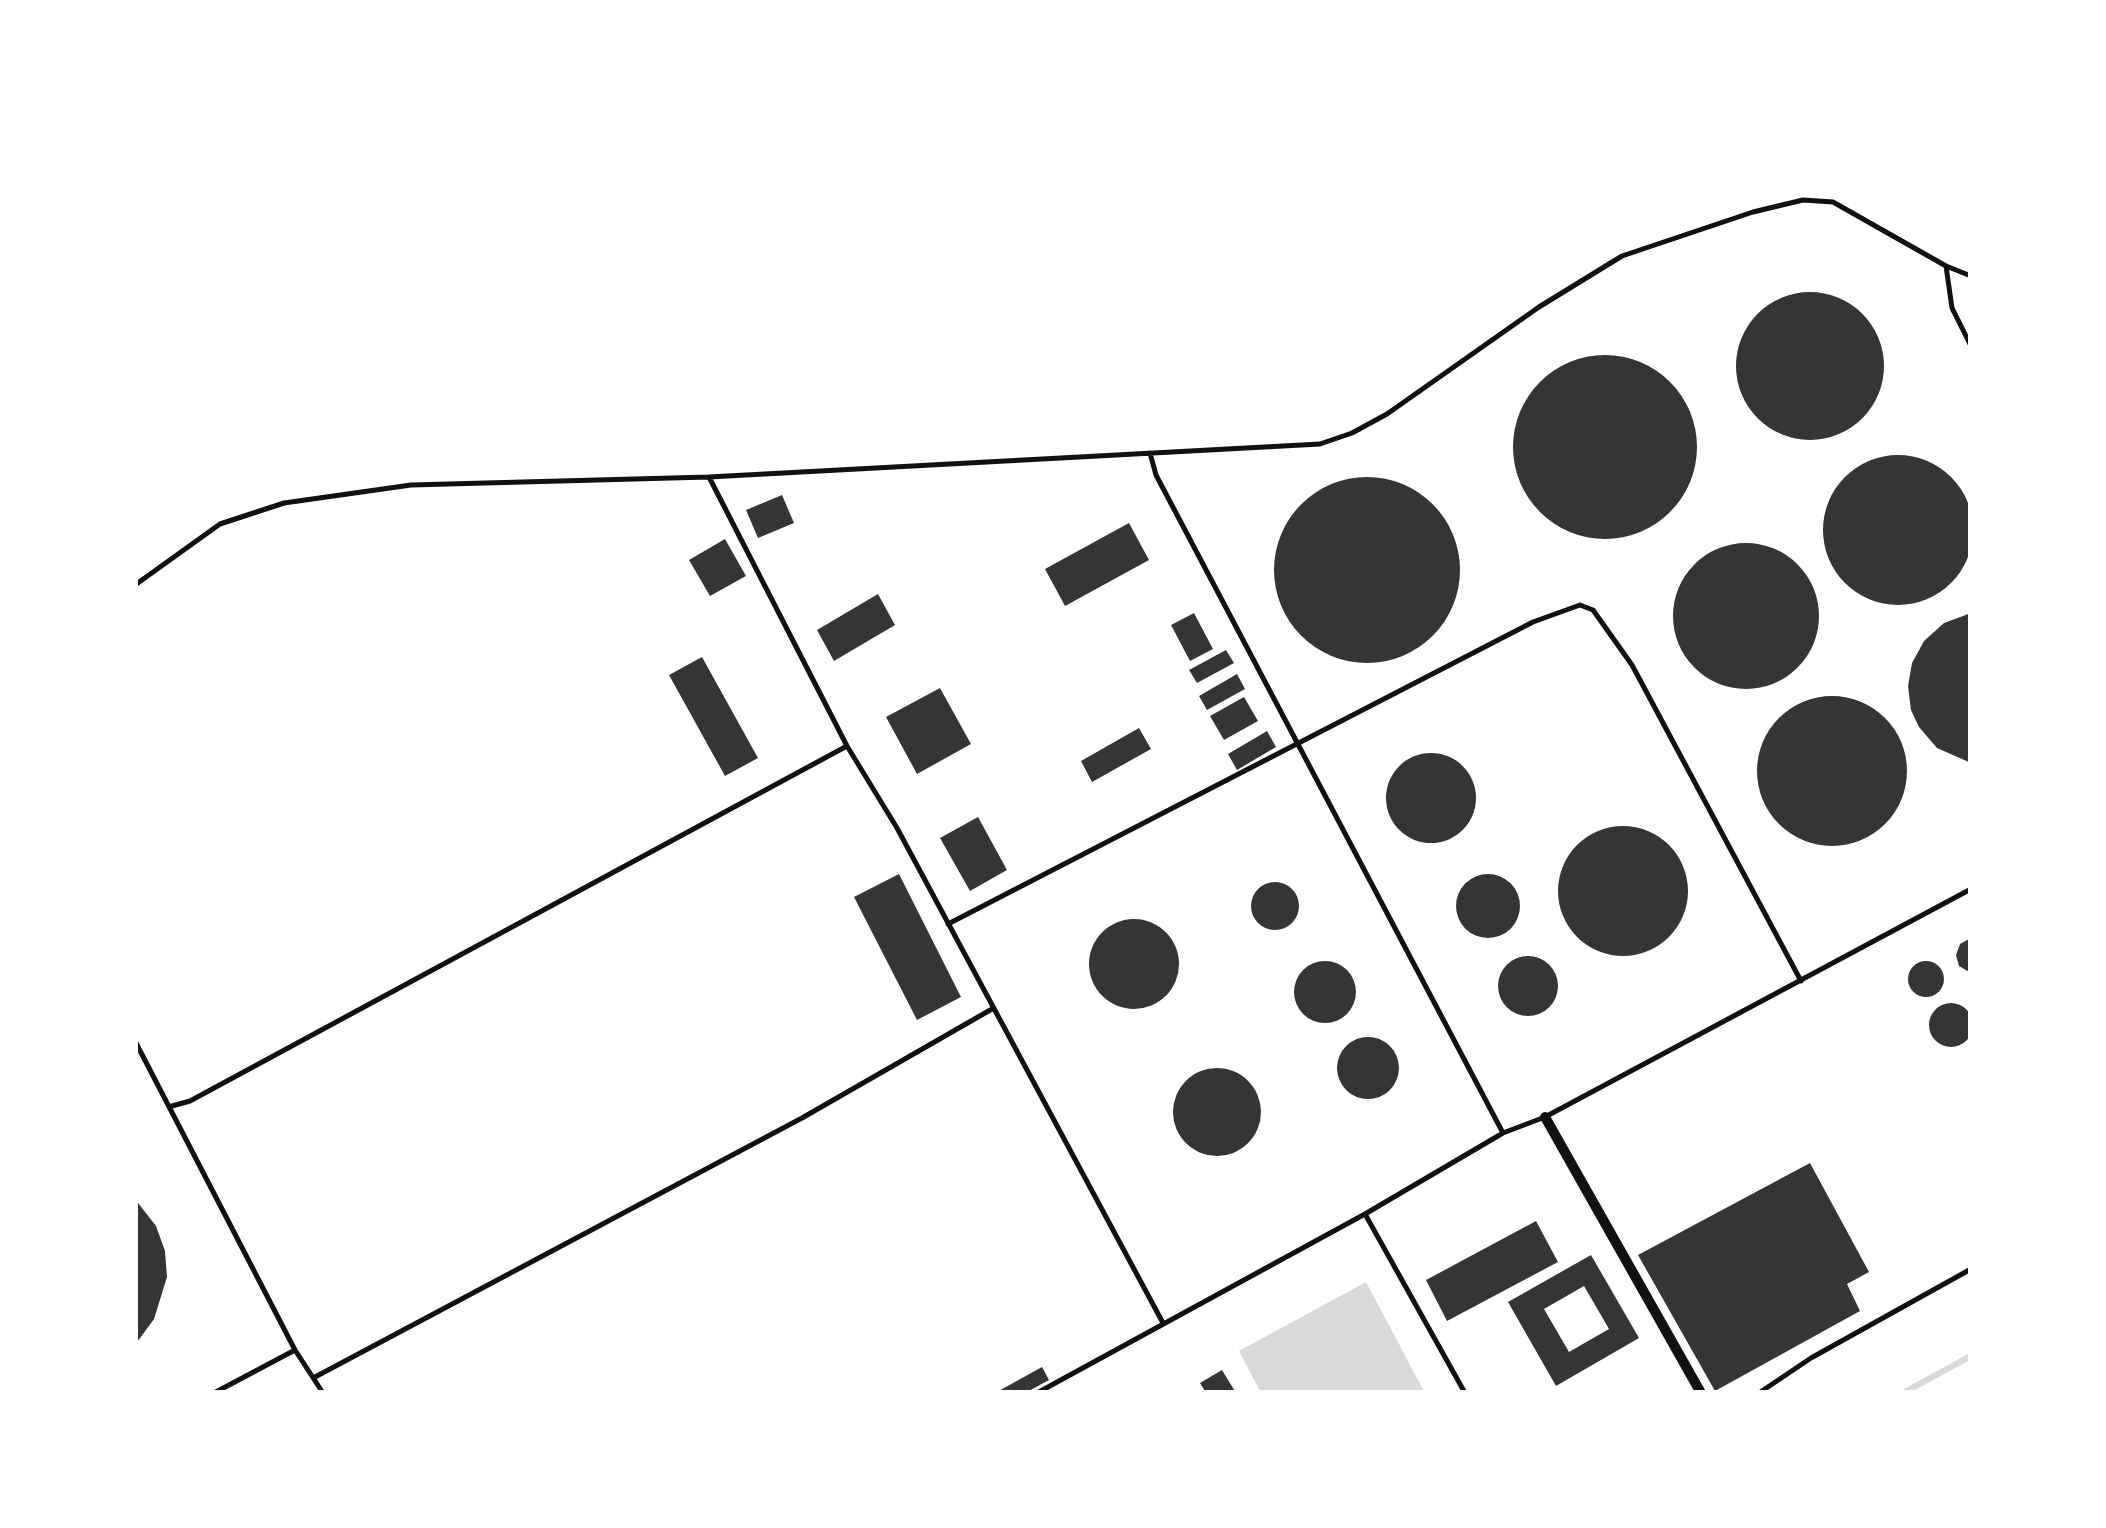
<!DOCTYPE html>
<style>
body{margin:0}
#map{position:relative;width:2106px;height:1528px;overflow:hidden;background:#fff;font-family:"Source Serif 4",serif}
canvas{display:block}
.frame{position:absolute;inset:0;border:138px solid #fff;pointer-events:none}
</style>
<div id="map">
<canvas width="2106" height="1528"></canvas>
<div class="frame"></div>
</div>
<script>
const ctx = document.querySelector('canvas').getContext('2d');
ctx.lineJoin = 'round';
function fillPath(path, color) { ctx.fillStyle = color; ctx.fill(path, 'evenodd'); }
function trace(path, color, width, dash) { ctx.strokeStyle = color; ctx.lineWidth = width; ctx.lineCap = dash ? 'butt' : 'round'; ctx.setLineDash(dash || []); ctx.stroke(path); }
fillPath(new Path2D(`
 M1366 1282 1425 1393H1261L1239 1351Z`), '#d9d9d9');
trace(new Path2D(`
 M1903 1393 1971 1356`), '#d9d9d9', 6);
fillPath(new Path2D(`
 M1736 366a74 74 0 1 1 148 0a74 74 0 1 1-148 0Z
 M1513 447a92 92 0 1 1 184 0a92 92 0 1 1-184 0Z
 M1823 530a75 75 0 1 1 150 0a75 75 0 1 1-150 0Z
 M1274 570a93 93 0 1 1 186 0a93 93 0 1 1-186 0Z
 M782 495 794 523 758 538 746 510Z
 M1129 523 1149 560 1065 606 1045 569Z
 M725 539 746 576 710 596 689 560Z
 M1673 616a73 73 0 1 1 146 0a73 73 0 1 1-146 0Z
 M878 594 895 625 834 661 817 630Z
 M1194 613 1213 649 1190 661 1171 625Z
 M1971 613V763L1937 748 1919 727 1911 710 1908 686 1912 663 1924 641 1944 623Z
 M1226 650 1234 663 1197 683 1189 670Z
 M702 657 758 758 725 776 669 675Z
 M1237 674 1245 689 1207 710 1199 696Z
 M940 688 971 744 917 774 886 717Z
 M1757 771a75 75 0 1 1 150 0a75 75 0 1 1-150 0Z
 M1244 697 1258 721 1224 740 1210 716Z
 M1139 728 1151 749 1092 782 1081 761Z
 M1267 731 1276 747 1237 770 1228 754Z
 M1386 798a45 45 0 1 1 90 0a45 45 0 1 1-90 0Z
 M978 817 1007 870 970 891 940 838Z
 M1558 891a65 65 0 1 1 130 0a65 65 0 1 1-130 0Z
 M899 874 961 997 917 1020 854 897Z
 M1456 906a32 32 0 1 1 64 0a32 32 0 1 1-64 0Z
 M1251 906a24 24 0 1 1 48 0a24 24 0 1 1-48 0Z
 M1089 964a45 45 0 1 1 90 0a45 45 0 1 1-90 0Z
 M1971 938V973L1959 966 1956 955 1960 944Z
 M1498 986a30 30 0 1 1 60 0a30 30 0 1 1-60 0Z
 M1908 979a18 18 0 1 1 36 0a18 18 0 1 1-36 0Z
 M1294 992a31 31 0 1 1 62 0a31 31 0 1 1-62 0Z
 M1929 1025a22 22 0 1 1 44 0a22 22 0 1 1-44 0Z
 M1337 1068a31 31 0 1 1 62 0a31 31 0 1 1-62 0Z
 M1173 1112a44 44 0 1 1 88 0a44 44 0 1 1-88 0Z
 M1810 1163 1869 1272 1847 1284 1860 1311 1715 1391 1638 1255Z
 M135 1199 156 1226 165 1251 167 1277 154 1319 135 1345Z
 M1536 1221 1558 1262 1447 1321 1426 1280Z
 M1591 1255 1639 1338 1556 1386 1508 1302ZM1584 1286 1609 1329 1569 1352 1544 1309Z
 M1042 1367 1049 1380 1025 1393H995Z
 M1222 1370 1236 1393H1206L1200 1383Z`), '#353535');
trace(new Path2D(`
 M1946 266 1952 308 1971 346
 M1150 453 1156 475 1503 1133
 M709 477 847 746 897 828 1163 1323
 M135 585 220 524 284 503 411 485 709 477 1320 444 1352 433 1387 414 1539 307 1622 256 1753 212 1803 200 1833 202 1946 266 1971 276
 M948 924 1533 622 1580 605 1593 610 1632 665 1801 981
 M135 1041 295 1350 323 1393
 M172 1106 190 1101 847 746
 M1365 1214 1465 1393
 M315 1377 802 1118 992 1009
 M214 1393 295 1350
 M1037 1393 1365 1214 1503 1133 1545 1117 1971 889
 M1759 1393 1811 1358 1971 1269`), '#111', 5);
trace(new Path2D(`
 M1545 1117 1701 1393`), '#111', 10);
</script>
